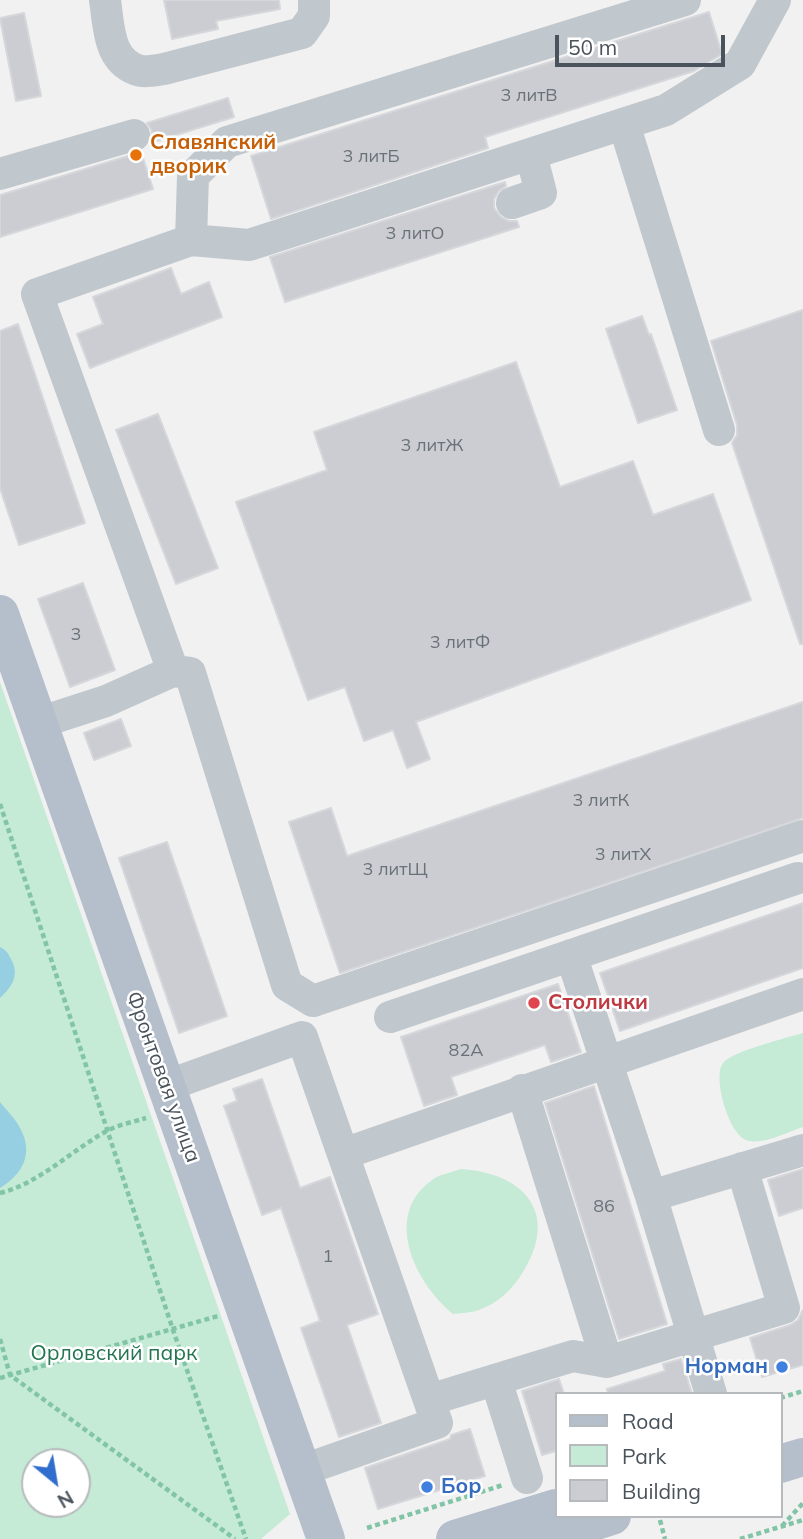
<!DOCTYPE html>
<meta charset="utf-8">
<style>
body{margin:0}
#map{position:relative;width:803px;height:1539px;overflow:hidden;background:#f2f1f1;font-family:Mulish,sans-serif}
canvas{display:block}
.legend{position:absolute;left:555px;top:1392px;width:228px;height:126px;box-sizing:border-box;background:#fff;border:2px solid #b7babd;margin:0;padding:9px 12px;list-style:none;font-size:21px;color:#4a535b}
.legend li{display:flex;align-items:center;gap:14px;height:35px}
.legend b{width:35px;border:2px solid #b7babd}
.north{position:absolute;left:21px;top:1448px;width:70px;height:70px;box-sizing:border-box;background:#fff;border:2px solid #b7babd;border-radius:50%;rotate:150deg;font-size:19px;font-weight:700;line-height:28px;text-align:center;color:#4a535b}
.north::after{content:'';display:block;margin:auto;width:24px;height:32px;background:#306ecd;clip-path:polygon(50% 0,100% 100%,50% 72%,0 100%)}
.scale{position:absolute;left:555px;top:35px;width:170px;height:32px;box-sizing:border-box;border:4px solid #4a535b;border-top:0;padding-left:9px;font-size:21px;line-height:24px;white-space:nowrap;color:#4a535b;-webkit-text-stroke:5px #fff;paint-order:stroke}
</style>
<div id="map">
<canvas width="803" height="1539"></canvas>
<ul class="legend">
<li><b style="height:9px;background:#b4bfcb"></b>Road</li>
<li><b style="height:19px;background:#c5ead5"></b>Park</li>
<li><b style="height:19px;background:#cbcdd2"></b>Building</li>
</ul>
<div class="north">N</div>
<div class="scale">50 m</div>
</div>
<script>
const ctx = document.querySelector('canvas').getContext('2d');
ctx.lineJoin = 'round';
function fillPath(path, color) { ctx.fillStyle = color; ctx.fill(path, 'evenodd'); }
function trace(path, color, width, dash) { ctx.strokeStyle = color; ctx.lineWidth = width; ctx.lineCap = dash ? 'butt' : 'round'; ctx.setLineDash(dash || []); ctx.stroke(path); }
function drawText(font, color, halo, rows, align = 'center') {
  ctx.font = font + ' Mulish,sans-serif'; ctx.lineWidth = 5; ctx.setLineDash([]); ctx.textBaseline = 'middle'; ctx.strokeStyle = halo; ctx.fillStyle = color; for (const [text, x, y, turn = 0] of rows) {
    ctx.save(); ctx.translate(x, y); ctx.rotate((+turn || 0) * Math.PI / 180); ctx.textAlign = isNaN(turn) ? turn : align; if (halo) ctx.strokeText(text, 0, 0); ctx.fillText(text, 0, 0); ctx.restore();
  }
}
fillPath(new Path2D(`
 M0 682 290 1514 261 1539H0ZM35 1462H77V1504H35Z
 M803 1033V1127C787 1132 762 1146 746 1140 729 1134 712 1077 723 1063 732 1051 787 1038 803 1033Z
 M461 1169C524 1173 560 1213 523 1272 512 1290 498 1303 479 1310 471 1313 461 1313 453 1314 414 1282 381 1213 435 1178 442 1174 453 1172 461 1169Z`), '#c5ead5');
fillPath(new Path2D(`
 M0 947C6 950 8 953 11 959 20 975 12 987 0 998Z
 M0 1102C6 1110 15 1118 20 1128 34 1153 23 1174 0 1188Z`), '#97cfe2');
const building = new Path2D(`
 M164 0H279L280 9 216 21 218 29 172 39Z
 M709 12 722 54 694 71 485 137 488 148 271 219 251 156Z
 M24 13 41 96 16 101 0 18Z
 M228 98 234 117 150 143 152 131 147 123Z
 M141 152 153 189 0 237V195Z
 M505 182 506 186 499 191 494 199V208L501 217 509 221H517L519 227 285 302 270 257Z
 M171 268 181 294 209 282 222 317 90 368 77 334 103 324 93 297Z
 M803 310V644H800L732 443 737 435V425L711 341Z
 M642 316 649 335 651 334 677 410 638 423 606 329Z
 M18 324 85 523 19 545 0 488V331Z
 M516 362 560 487 633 461 653 515 713 494 751 600 416 722 430 759 407 768 393 730 364 741 345 687 308 700 236 502 327 470 314 432Z
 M158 414 218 568 176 584 116 430Z
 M83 583 115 670 70 687 38 599Z
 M803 702V818L340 973 289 822 331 808 347 856Z
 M121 719 131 746 94 760 84 733Z
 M167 842 227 1016 179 1033 119 858Z
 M803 903V968L620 1031 600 973Z
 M558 984 581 1052 551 1062 545 1045 451 1077 457 1095 424 1106 401 1037Z
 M262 1079 300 1188 330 1177 378 1314 347 1325 381 1423 339 1437 301 1328 320 1321 281 1208 262 1215 224 1106 237 1101 233 1089Z
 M594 1086 667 1324 619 1339 545 1103Z
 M803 1169V1208L779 1216 768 1180Z
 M803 1310V1365L762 1377 750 1338 790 1325 798 1320Z
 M681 1359 692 1394H608L607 1389 665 1371 663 1364Z
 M559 1379 564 1394H556V1451L542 1455 522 1391Z
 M470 1429 485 1476 378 1509 365 1468 450 1439 451 1435Z`);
fillPath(building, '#cbcdd2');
trace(building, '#d5d7db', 2);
trace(new Path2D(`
 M0 804 173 1330 246 1539
 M0 1193C38 1184 71 1151 105 1132 117 1125 133 1122 146 1118
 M0 1339 10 1375 235 1539
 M0 1378 218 1316
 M780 1398 803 1391
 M660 1520 665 1539
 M782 1526 803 1503
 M367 1528 503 1485
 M740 1539 803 1520`), '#81c4a6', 4.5, [5, 3.5]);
trace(new Path2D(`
 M105 0C109 27 108 63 141 71 148 72 157 70 164 69L302 33 314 16V0
 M624 124 719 430
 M0 174 134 135
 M512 203 541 193 531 154
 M191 240 193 176 227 142 685 0
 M173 671 190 673 287 985 313 1001 803 836
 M38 723 106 701 173 671 37 294 191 240 249 245 666 110 740 64 775 0
 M571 955 651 1196 711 1394
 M390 1017 798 878
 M166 1086 302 1037 437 1423 303 1470
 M522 1090 607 1362
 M343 1154 803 994
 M651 1196 803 1150
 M496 1380 527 1478
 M429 1400 573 1356 607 1362 784 1308 742 1168`), '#c0c7cd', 32);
trace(new Path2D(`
 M0 614 326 1539
 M780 1464 803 1457
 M455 1539 556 1508
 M539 1539 612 1516`), '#b4bfcb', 38);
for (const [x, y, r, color] of [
 [136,155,7,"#e8710a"],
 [534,1003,7,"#e0444e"],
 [782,1367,7,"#3f7fe0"],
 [427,1487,7,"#3f7fe0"]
]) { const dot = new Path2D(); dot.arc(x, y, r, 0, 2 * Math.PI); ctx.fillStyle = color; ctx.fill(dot); trace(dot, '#fff', 2.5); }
drawText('18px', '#6a7279', null, [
 ["3 литВ",529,96],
 ["3 литБ",371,157],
 ["3 литО",415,234],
 ["3 литЖ",432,446],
 ["3",76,635],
 ["3 литФ",460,643],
 ["3 литК",601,801],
 ["3 литХ",623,855],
 ["3 литЩ",395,870],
 ["82А",466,1051],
 ["86",604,1207],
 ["1",328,1257]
]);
drawText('bold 21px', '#c56008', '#fff', [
 ["Славянский",150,143],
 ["дворик",150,167]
], 'left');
drawText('bold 21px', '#be3a42', '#fff', [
 ["Столички",548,1003]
], 'left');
drawText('21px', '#4a535b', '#fff', [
 ["Фронтовая улица",163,1077,70]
]);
drawText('21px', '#23754f', '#fff', [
 ["Орловский парк",114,1354]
]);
drawText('bold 21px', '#366cbe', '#fff', [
 ["Норман",768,1367],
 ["Бор",441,1487,"left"]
], 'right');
</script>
